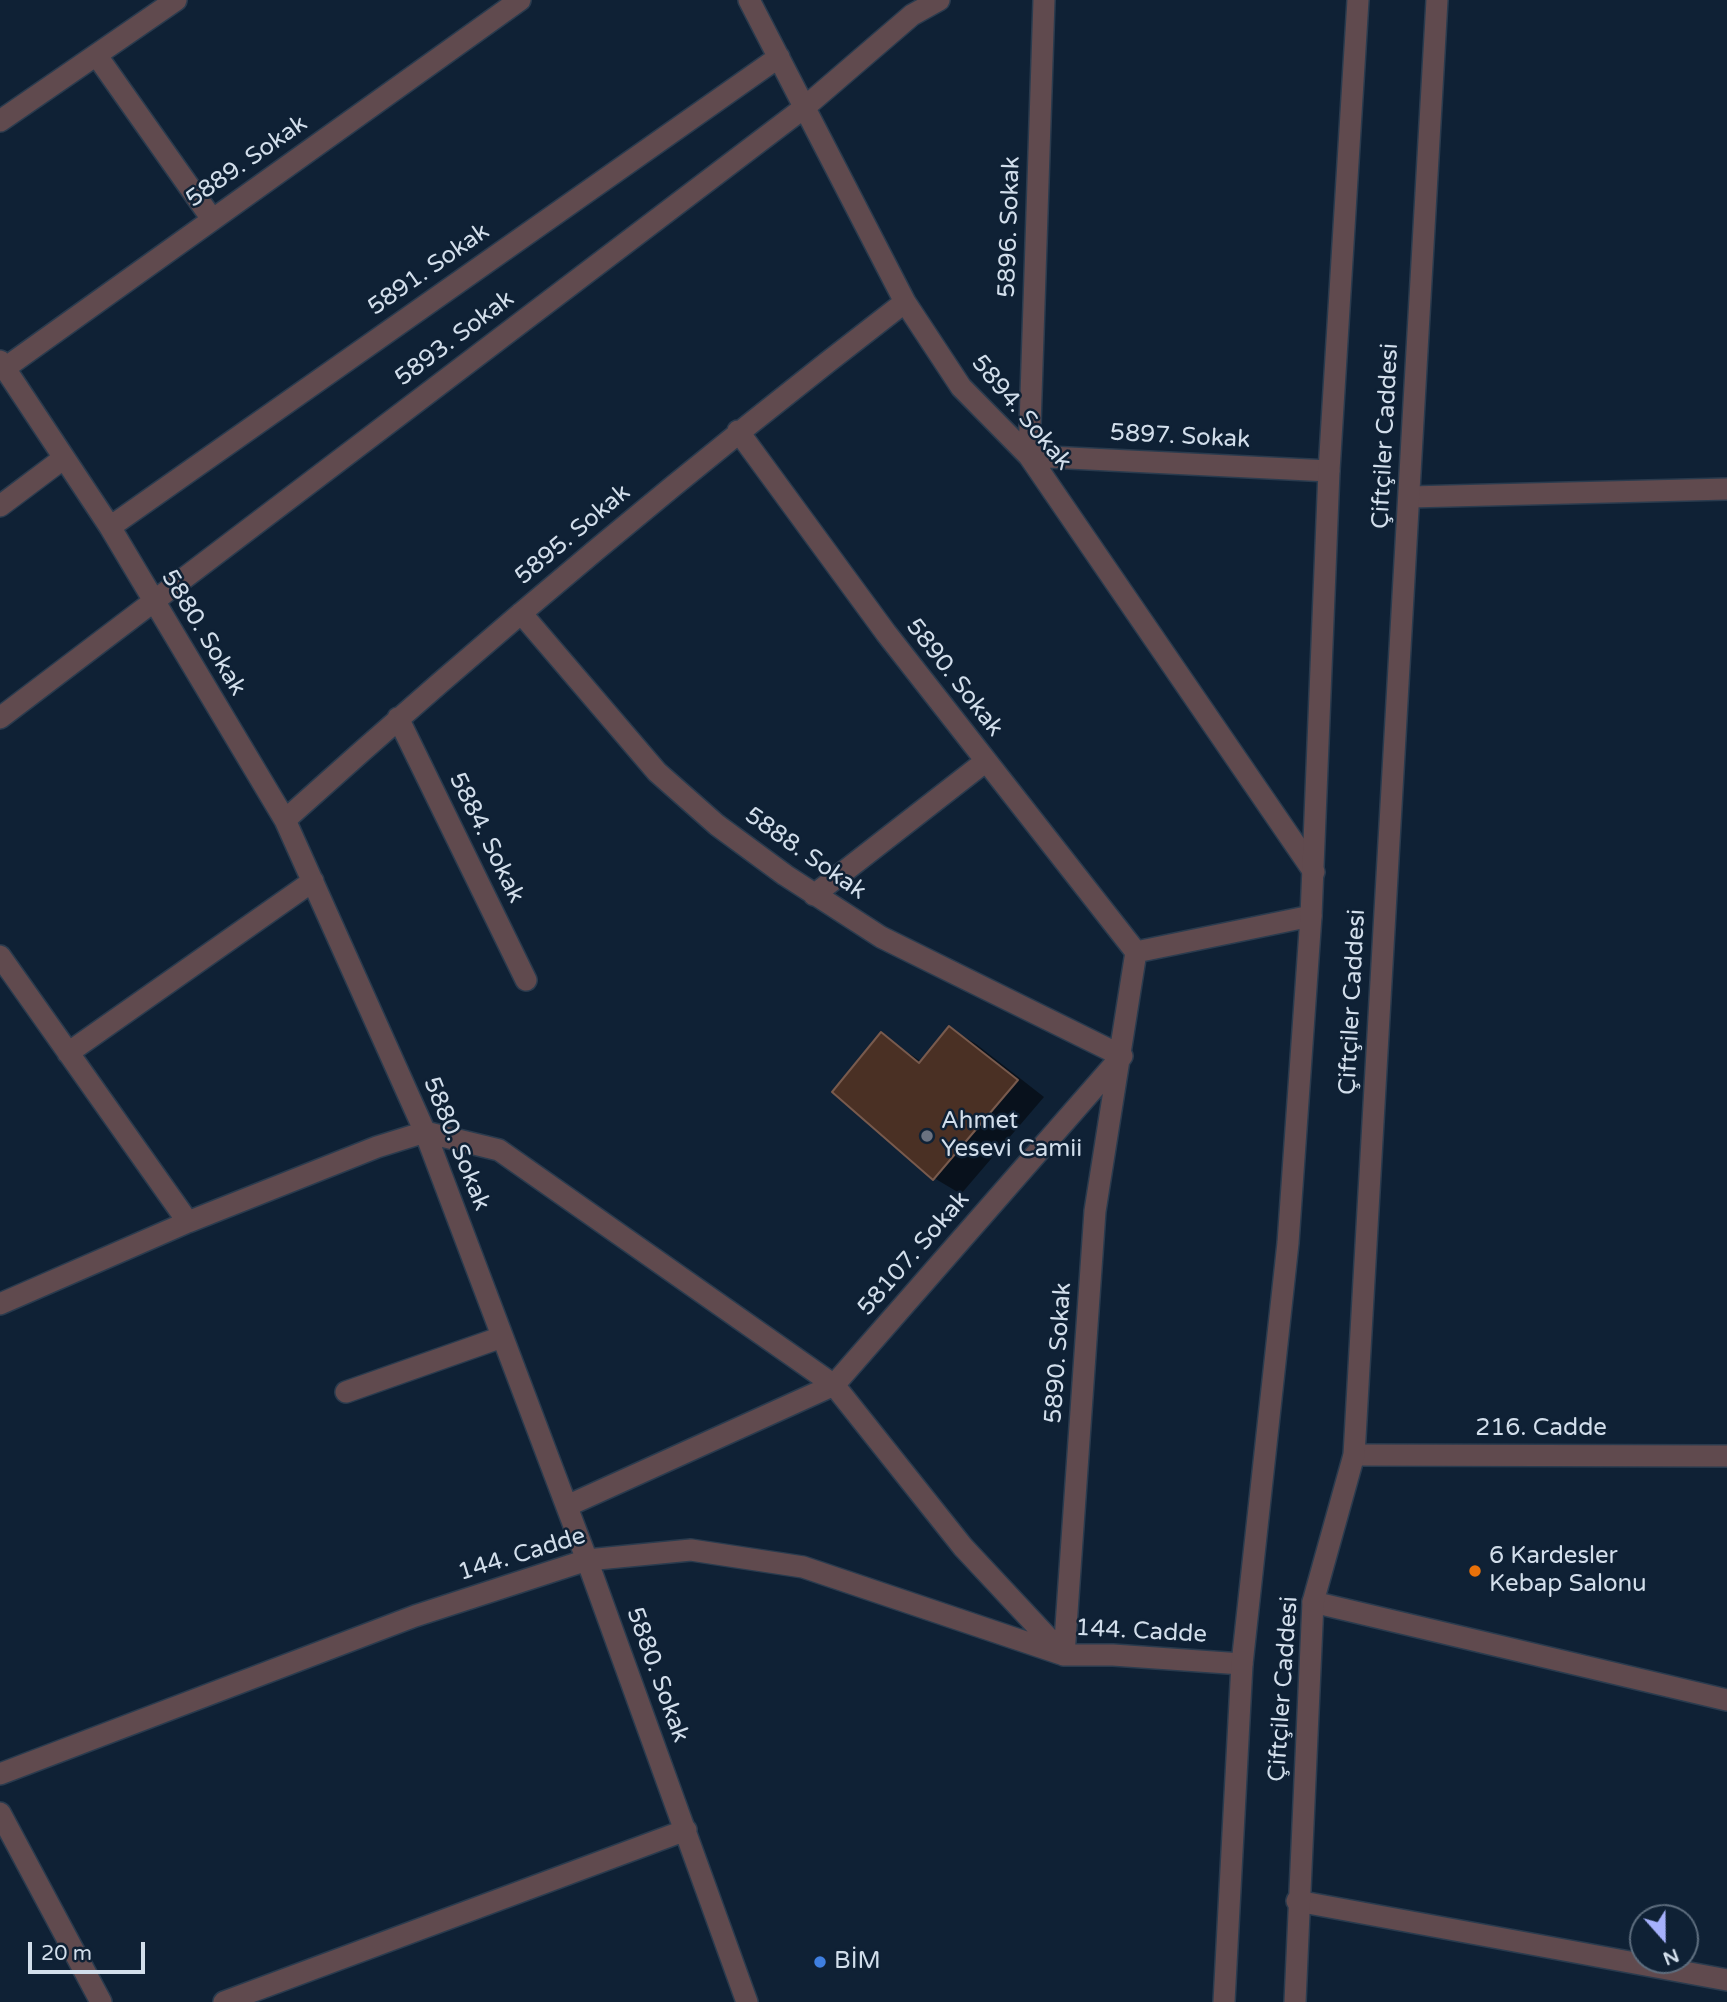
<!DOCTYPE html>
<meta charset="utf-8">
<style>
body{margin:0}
#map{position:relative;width:1727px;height:2002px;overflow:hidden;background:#0f2135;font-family:"Varela Round",sans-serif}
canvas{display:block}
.north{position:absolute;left:1629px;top:1904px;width:70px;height:70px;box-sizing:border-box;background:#0f2135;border:2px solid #5d6d7e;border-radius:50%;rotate:159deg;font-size:19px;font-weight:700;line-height:28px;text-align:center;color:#d2deeb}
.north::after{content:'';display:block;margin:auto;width:24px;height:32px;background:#a6b1fc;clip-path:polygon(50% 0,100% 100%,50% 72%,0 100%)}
.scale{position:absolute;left:28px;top:1942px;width:117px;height:32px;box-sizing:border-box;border:4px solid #d2deeb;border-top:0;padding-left:9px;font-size:21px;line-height:24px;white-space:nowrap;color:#d2deeb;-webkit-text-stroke:5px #0f2135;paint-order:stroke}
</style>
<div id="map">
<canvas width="1727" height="2002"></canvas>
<div class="north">N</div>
<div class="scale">20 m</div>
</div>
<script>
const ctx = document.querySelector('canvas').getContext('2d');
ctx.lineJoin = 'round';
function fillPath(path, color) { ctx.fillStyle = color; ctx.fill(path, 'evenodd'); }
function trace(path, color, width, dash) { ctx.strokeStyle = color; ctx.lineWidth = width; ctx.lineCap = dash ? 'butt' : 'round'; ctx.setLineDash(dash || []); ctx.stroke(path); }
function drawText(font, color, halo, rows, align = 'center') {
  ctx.font = font + ' "Varela Round",sans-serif'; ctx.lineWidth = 5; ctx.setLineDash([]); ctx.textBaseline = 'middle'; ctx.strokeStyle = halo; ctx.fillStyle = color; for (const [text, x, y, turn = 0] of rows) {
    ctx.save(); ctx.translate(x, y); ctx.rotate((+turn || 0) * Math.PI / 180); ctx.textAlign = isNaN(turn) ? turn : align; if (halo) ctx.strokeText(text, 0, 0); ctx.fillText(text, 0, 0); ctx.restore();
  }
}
fillPath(new Path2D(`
 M949 1028 976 1044 1044 1097 961 1194 934 1178 881 1035 922 1062Z`), '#0007');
const building = new Path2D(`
 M949 1026 1018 1080 933 1180 832 1092 881 1032 919 1063Z`);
fillPath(building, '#4a3024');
trace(building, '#785a4d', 2);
const minor = new Path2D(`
 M749 0 905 302 961 387 1029 456 1314 872
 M1044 0 1029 456 1329 471
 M97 56 212 219
 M0 121 176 0
 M0 361 110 527 285 820 425 1132 587 1560 747 2002
 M5 368 520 0
 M738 431 886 633 1136 952
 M1410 497 1727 489
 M0 506 64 458
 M110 527 779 57
 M521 613 657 772 717 825 785 875 881 937 1122 1056
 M0 718 805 107 912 15 939 0
 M398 718 526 980
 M285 820C486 639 692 466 905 302
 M814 895 986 761
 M1136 952 1311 916
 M0 956 188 1222
 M68 1053 313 881
 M0 1304 188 1222 377 1147 425 1132 499 1150 834 1385 963 1547 1064 1655
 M346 1392 502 1337
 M1354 1455 1727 1456
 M567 1506 834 1385 1122 1056
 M1313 1602 1727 1700
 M1064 1655 1095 1211 1136 952
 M0 1774 415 1616 587 1560 691 1550 803 1567 1064 1655H1113L1242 1664
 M0 1813 101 2002
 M1297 1901 1727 1980
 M224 2002 686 1830`);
const tertiary = new Path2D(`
 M1224 2002 1242 1664 1288 1243 1311 916 1329 471 1358 0
 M1295 2002 1313 1602 1354 1455 1437 0`);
trace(minor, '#2a3b4e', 24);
trace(tertiary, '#2a3b4e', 24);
trace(minor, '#604a4e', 21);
trace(tertiary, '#604a4e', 21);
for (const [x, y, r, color] of [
 [927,1136,7,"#6b7280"],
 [1475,1571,7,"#e8710a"],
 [820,1962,7,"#3f7fe0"]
]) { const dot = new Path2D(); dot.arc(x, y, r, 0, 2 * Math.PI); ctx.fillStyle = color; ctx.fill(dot); trace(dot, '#0f2135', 2.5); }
drawText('24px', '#d2deeb', '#0f2135', [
 ["5889. Sokak",247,162,-35],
 ["5896. Sokak",1010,227,-88],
 ["5891. Sokak",429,270,-35],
 ["5893. Sokak",455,339,-37],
 ["5894. Sokak",1021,413,50],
 ["Çiftçiler Caddesi",1386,436,-87],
 ["5897. Sokak",1180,437,3],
 ["5895. Sokak",573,535,-40],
 ["5880. Sokak",203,633,59],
 ["5890. Sokak",954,678,52],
 ["5884. Sokak",486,838,64],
 ["5888. Sokak",805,854,35],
 ["Çiftçiler Caddesi",1353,1002,-87],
 ["5880. Sokak",456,1144,68],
 ["58107. Sokak",914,1254,-49],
 ["5890. Sokak",1059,1353,-86],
 ["216. Cadde",1541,1429],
 ["144. Cadde",522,1555,-17],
 ["144. Cadde",1141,1632,3],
 ["5880. Sokak",657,1675,70],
 ["Çiftçiler Caddesi",1284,1689,-86]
]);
drawText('24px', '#d2deeb', '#0f2135', [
 ["Ahmet",941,1122],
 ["Yesevi Camii",941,1150],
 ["6 Kardesler",1489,1557],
 ["Kebap Salonu",1489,1585],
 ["BİM",834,1962]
], 'left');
</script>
